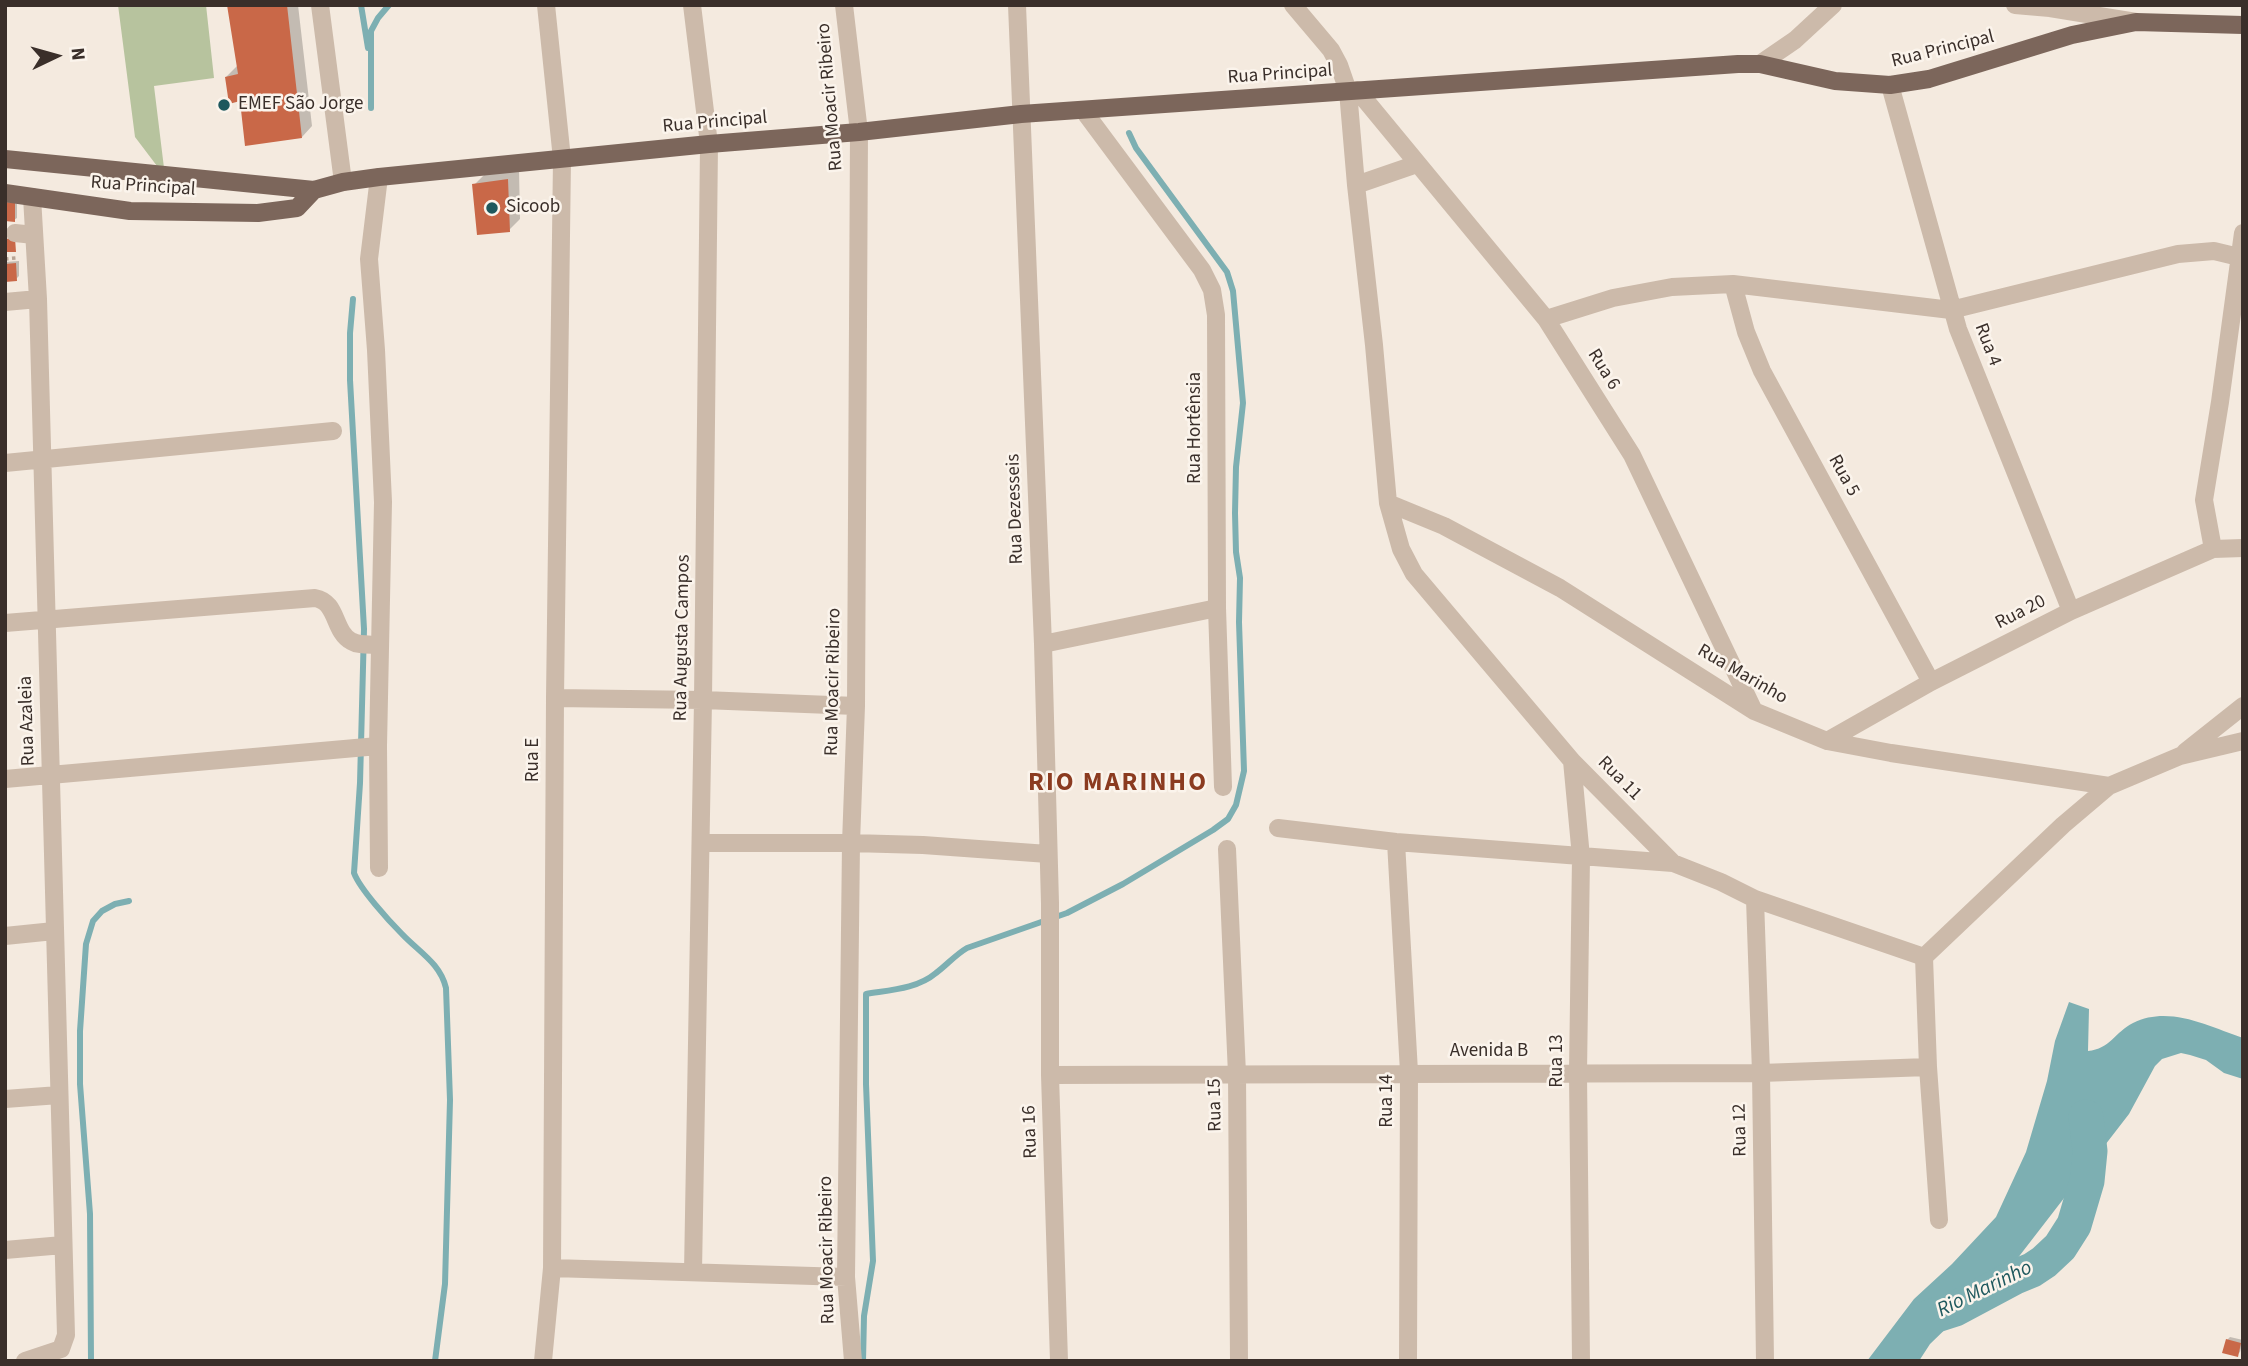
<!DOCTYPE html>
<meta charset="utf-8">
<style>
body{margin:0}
#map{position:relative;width:2248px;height:1366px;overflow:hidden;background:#f4eadf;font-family:"Source Sans 3",sans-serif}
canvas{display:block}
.frame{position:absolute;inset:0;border:7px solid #3a2f2a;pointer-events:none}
.north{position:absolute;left:21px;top:21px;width:70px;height:70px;-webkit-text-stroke:5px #fbf4ec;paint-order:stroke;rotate:85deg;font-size:19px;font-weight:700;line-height:28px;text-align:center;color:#3a2f2a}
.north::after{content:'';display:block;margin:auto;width:24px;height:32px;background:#3a2f2a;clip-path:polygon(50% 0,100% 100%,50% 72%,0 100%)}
</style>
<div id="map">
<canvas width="2248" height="1366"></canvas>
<div class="frame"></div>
<div class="north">N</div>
</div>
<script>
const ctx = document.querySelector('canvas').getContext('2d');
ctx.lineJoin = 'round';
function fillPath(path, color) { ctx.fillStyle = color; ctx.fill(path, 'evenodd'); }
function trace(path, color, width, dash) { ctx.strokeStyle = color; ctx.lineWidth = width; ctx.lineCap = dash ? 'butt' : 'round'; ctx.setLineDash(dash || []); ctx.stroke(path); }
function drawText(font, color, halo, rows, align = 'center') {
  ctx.font = font + ' "Source Sans 3",sans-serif'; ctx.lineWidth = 5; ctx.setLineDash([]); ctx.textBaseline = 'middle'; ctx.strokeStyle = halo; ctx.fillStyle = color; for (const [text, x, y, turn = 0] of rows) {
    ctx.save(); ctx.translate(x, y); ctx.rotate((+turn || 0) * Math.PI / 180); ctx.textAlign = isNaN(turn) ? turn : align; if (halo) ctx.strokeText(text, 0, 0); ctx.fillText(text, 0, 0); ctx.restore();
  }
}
fillPath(new Path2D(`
 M118 5H206L214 78 154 86 164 168 157 166 135 137Z`), '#b7c39e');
fillPath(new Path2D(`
 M2069 1002 2089 1009 2088 1051C2110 1049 2115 1032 2133 1023 2169 1005 2208 1026 2243 1038V1079L2224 1073 2206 1060 2190 1055 2181 1053 2162 1059 2155 1066 2129 1114 2017 1259 1988 1292 1958 1317 1930 1344 1919 1361H1867L1914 1299 1952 1264 1996 1217 2026 1152 2047 1081 2055 1041Z`), '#7dafb2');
fillPath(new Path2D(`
 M228 5H298L312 126 302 137 241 99 226 77 238 65Z
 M519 169 520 219 509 230 474 185 485 174Z
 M5 199 17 201V218L14 220 5 219Z
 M19 261V276L16 279 5 280V262Z
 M2230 1337 2243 1340 2240 1352 2237 1355 2227 1340Z`), '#0003');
trace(new Path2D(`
 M361 5 368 48
 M371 108V31L378 18 389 5
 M353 299 350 333V380L364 629 360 783 354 873C360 889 389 921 402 934 419 952 440 963 446 988L450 1100 445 1284 435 1361
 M91 1361 90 1214 80 1084V1031L86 944 93 921 102 911 115 904 129 901
 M863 1361 864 1316 873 1261 866 1084V994C890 990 917 989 936 973 947 965 955 955 967 948L1067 913 1123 884 1213 830 1228 819 1236 805 1244 771 1239 622 1240 578 1236 552 1235 513 1236 467 1243 403 1233 291 1227 272 1136 148 1129 133`), '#7dafb2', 6);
trace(new Path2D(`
 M1894 1361 1913 1330 1930 1317 1955 1309 2015 1277 2032 1270 2044 1262 2060 1247 2074 1225 2087 1181 2090 1151 2086 1117`), '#7dafb2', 35);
fillPath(new Path2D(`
 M227 5H287L302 138 245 146 240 101 229 104 225 77 238 74Z
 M508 179 510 232 477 235 472 184Z
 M5 202 15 203V222L5 221Z
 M15 238 16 252H5V239Z
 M16 263 17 281 5 282V264Z
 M2226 1339 2241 1343 2238 1357 2222 1353Z`), '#c96848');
trace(new Path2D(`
 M5 259 16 258`), '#b8a494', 3.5, [3.5, 3.5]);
trace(new Path2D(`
 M320 5 343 182
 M692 5 709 144 703 700 693 1272
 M844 5 859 132 856 706 851 843 846 1277 853 1361
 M1017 5 1043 644 1050 903V1075L1059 1361
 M1293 5 1331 50 1339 65 1348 91 1356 185 1374 345 1388 503 1401 549 1414 574 1572 761 1673 863 1721 882 1755 899 1924 957
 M2015 5 2050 8 2136 22
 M1760 64 1795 40 1833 5
 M1890 85 1958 329 2071 611
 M1357 90 1546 319 1632 455 1754 711
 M1083 110 1202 270 1212 290 1216 315 1217 608 1223 787
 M1356 185 1417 164
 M15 233 34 235
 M1733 284 1746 332 1762 371 1931 682
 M5 302 38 299
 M1546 319 1613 298 1672 287 1733 284 1951 310 2178 254 2214 251 2243 258
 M5 463 333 431
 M1388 503 1444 526 1560 588 1754 711 1827 741 1891 753 2109 786
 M2213 549 2204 500 2220 402 2243 233
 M5 623 315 598C338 602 333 631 351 641 359 646 371 644 380 645
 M1043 644 1217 608
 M555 698 703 700 856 706
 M1827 741 1931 682 2071 611 2213 549 2243 548
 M378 746 379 868
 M2185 752 2243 706
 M1572 761 1581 857 1578 1073 1581 1361
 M5 779 378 746 383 502 376 350 369 259 379 177
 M1278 828 1396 842 1673 863
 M1396 842 1409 1072 1408 1361
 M701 843H851L923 845 1048 854
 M1227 849 1237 1074 1239 1361
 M1755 899 1761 1073 1765 1361
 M5 936 54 931
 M1924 957 2063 825 2109 786 2180 756 2243 741
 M1924 957 1928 1067 1939 1220
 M1050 1075 1761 1073 1928 1067
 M5 1099 59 1095
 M5 1250 63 1245
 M552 1268 846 1277
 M25 1361 61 1349 66 1335 38 299 32 197
 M543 1361 552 1268 555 698 562 159 546 5`), '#ccbaaa', 18);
trace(new Path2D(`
 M5 159 314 190 343 182 379 177 709 144 859 132 1021 114 1738 64H1760L1835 81 1890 85 1929 79 2072 35 2136 22 2243 25
 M5 193 130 211 258 213 297 208 314 190`), '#7c665b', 18);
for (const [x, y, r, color] of [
 [224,105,7,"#1e585d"],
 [492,208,7,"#1e585d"]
]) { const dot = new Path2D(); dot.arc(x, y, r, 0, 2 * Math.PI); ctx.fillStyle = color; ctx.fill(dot); trace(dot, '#fbf4ec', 2.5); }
drawText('19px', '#3a2f2a', '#fbf4ec', [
 ["Rua Principal",1943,50,-14],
 ["Rua Principal",1280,75,-4],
 ["Rua Moacir Ribeiro",831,97,-95],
 ["Rua Principal",715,123,-5],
 ["Rua Principal",143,187,4],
 ["Rua 4",1987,345,69],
 ["Rua 6",1603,370,58],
 ["Rua Hortênsia",1196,428,-90],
 ["Rua 5",1843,476,61],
 ["Rua Dezesseis",1016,509,-92],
 ["Rua 20",2021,613,-27],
 ["Rua Augusta Campos",683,638,-89],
 ["Rua Marinho",1742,675,30],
 ["Rua Moacir Ribeiro",834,682,-89],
 ["Rua Azaleia",28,721,-92],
 ["Rua E",534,760,-90],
 ["Rua 11",1619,779,45],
 ["Avenida B",1489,1052],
 ["Rua 13",1558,1061,-90],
 ["Rua 14",1388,1101,-90],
 ["Rua 15",1216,1105,-91],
 ["Rua 12",1741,1130,-91],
 ["Rua 16",1031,1132,-92],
 ["Rua Moacir Ribeiro",828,1250,-91]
]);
drawText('19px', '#3a2f2a', '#fbf4ec', [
 ["EMEF São Jorge",238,105],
 ["Sicoob",506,208]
], 'left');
drawText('italic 21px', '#1e585d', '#fbf4ec', [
 ["Rio Marinho",1985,1290,-26]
]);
ctx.letterSpacing = '2px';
drawText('bold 26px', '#8b3b20', '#fbf4ec', [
 ["RIO MARINHO",1118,784]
]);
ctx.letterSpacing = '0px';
</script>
